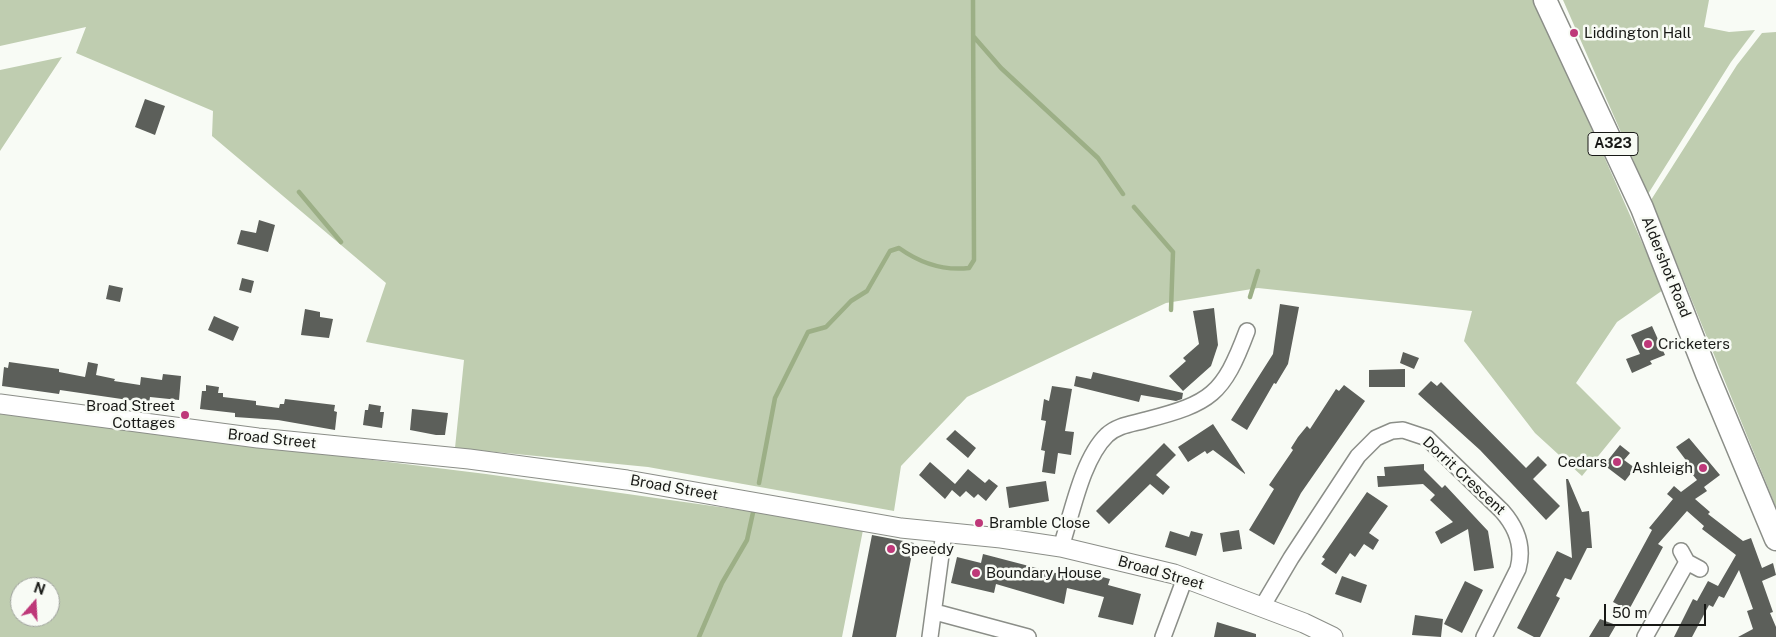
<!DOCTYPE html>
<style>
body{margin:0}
#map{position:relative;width:1776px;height:637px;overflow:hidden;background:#f8fbf5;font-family:"Public Sans",sans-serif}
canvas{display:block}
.north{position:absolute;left:10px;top:577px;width:50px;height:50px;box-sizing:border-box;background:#f8fbf5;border:1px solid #9ea19c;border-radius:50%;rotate:19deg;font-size:14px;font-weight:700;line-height:20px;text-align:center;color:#181916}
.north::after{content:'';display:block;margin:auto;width:18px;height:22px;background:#be3879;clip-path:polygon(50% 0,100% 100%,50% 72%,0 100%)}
.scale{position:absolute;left:1604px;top:604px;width:102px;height:22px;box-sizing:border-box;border:2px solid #181916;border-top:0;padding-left:6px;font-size:15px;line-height:18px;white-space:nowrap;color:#181916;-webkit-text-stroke:4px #f8fbf5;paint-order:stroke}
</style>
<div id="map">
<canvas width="1776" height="637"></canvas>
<div class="north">N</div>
<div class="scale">50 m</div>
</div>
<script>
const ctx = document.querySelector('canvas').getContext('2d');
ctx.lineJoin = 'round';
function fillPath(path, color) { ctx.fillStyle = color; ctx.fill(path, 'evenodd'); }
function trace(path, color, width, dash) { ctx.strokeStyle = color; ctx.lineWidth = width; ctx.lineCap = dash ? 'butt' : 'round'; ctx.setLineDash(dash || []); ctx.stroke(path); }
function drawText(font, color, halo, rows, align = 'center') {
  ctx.font = font + ' "Public Sans",sans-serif'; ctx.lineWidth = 5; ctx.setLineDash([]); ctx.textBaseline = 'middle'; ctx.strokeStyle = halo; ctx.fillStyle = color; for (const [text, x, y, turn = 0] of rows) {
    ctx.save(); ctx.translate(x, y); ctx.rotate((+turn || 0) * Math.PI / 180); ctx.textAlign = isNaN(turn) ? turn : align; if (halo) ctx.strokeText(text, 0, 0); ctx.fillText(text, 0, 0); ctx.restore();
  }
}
fillPath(new Path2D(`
 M0 0H1535L1663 290 1617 322 1576 383 1621 428 1582 476 1535 433 1464 341 1472 311 1258 288 1166 303 967 397 901 466 894 511 648 467 455 448 464 360 366 342 386 283 212 136 213 111 76 53 86 27 0 46Z
 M1563 0H1709L1704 27 1729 32 1755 30 1731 62 1648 194Z
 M1776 32V507L1651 200 1737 65 1762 33Z
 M62 57 0 151V70Z
 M0 414 486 474 762 513 863 530 842 637H0ZM20 587H50V617H20Z`), '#bfcdb0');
trace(new Path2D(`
 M974 37 1001 68 1098 158 1123 194
 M299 192 341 242
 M1134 207 1173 252 1171 310
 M1250 297 1258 271
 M759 483 775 398 808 332 826 327 851 301 867 291 890 251 899 248C920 263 943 271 969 268L974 260 973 0
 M699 637 722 583 747 540 754 508`), '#9caf86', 4.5);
fillPath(new Path2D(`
 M145 99 165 106 155 135 135 127Z
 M259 220 275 225 268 252 237 244 241 230 256 233Z
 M242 278 254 281 251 293 239 290Z
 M109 285 123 288 120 302 106 299Z
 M1280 304 1299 307 1288 364 1276 384 1274 383 1247 430 1231 420 1273 354Z
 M1214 308 1218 345 1211 366 1183 391 1169 376 1186 361 1183 358 1199 344 1193 311Z
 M305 309 320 312V317L333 319 329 338 301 335Z
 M214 316 239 327 233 341 208 330Z
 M1652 326 1665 355 1650 361 1652 364 1632 373 1626 359 1640 354 1631 335Z
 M1403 352 1419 358 1414 369 1400 363Z
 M9 362 59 369V372L85 377 88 362 98 364 96 375 115 379 114 381 140 385 141 377 162 380 163 374 181 376 179 400 150 397 149 403 60 390 59 394 2 386 4 367 8 368Z
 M1405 369V387H1369V370Z
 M1093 372 1183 393 1182 399 1176 401 1141 395 1139 402 1074 386 1076 376 1091 379Z
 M1431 381 1437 386 1441 382 1526 468 1538 456 1547 465 1533 479 1560 506 1546 520 1480 450 1418 394Z
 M206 385 219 387 218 393H223V397L256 401V405L279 408 280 404H284L285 399 335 405 334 411 337 412 335 430 278 420 235 417V413L200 409 202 391H206Z
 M1344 385 1365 401 1301 493 1274 545 1249 530 1274 489 1269 485 1293 450 1291 448 1298 437 1307 426 1310 429 1336 389 1339 391Z
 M1052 386 1072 389 1065 431 1074 432 1071 455 1058 453 1055 474 1042 472 1045 451 1041 450 1046 421 1041 420 1044 399 1049 401Z
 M369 404 381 406 380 412H384L382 428 363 425 365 410H368Z
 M412 409 448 413 445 435H436L410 430Z
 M1213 424 1245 473V474L1213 450 1207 454 1205 451 1188 462 1178 447Z
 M955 430 976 448 968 458 946 439Z
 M1689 438 1720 475 1704 487 1707 491 1695 499 1710 512 1708 514 1743 541 1751 538 1762 568 1773 563 1776 575 1762 581 1773 612 1770 613 1776 627V637H1738L1753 629 1747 611 1753 609 1739 570 1724 598 1719 596 1713 607 1709 605 1692 637H1674L1693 599 1697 601 1708 581 1718 586 1736 555 1702 529 1704 526 1687 511 1658 544 1663 547 1631 606 1628 610 1613 602 1652 530 1649 528 1673 499 1667 494 1674 486 1681 492 1697 480 1688 469 1691 467 1676 447Z
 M1164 443 1176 455 1156 475 1170 487 1163 495 1150 484 1109 524 1096 511Z
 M1620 445 1630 453 1624 460 1635 468 1625 481 1604 465Z
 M930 462 955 484 968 469 985 483 989 479 998 486 986 501 978 494 974 498 966 491 960 497 952 490 945 499 919 475Z
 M1424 464V470L1442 488 1445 485 1488 531 1494 568 1474 571 1468 529 1441 544 1435 532 1453 522 1430 500 1435 495 1423 484 1378 487 1377 476H1385L1384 467Z
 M1566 479H1568L1582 512 1589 511 1592 548H1587L1571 580 1565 578 1556 596 1560 598 1540 637H1534L1517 628 1557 551 1572 558Z
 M1046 481 1049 501 1009 508 1006 487Z
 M1367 492 1388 506 1369 533 1379 540 1373 550 1364 544 1355 557 1350 553 1336 574 1321 564 1325 559 1322 557Z
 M1239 530 1242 549 1223 552 1220 533Z
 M1170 531 1189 537 1191 531 1203 534 1196 556 1165 547Z
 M872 535 914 543 896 637H852Z
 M983 554 1071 577 1072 569 1110 579 1108 585 1141 594 1133 625 1098 617 1104 597 1067 588 1064 604 996 584 994 593 951 583 957 557 981 563Z
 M1342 576 1367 585 1361 603 1335 594Z
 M1465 581 1483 590 1462 633 1444 624Z
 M1415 615 1443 619 1441 637 1412 635Z
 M1600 619 1616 625 1609 637H1589Z
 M1217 622 1256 634V637H1214Z`), '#5c5f5a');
const minor = new Path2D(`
 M1061 547C1072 514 1082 459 1107 435 1118 425 1132 424 1146 420 1211 403 1223 395 1247 331
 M1681 551 1687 562 1700 569
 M1262 607 1291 558 1358 456 1376 438 1392 431 1403 430 1427 438 1502 511C1517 528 1524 547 1518 569L1484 637
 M935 612 1028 637
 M930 637 944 532
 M1163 637 1185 578
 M1645 637 1687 562`);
const tertiary = new Path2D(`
 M0 404 258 438 469 459 627 480 901 528 1001 538 1061 547 1174 574 1304 623 1333 637`);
const primary = new Path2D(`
 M1545 0 1642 208 1707 374 1776 539`);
trace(minor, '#8b8e88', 18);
trace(tertiary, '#8b8e88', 21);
trace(primary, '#8b8e88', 25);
trace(minor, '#fff', 15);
trace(tertiary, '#fff', 19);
trace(primary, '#fff', 22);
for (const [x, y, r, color] of [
 [1574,33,5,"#be3879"],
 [1648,344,5,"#be3879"],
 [185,415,5,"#be3879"],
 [1617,462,5,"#be3879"],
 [1703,468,5,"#be3879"],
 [979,523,5,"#be3879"],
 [891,549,5,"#be3879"],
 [976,573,5,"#be3879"]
]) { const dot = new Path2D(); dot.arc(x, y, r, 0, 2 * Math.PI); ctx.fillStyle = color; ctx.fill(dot); trace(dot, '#f8fbf5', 2); }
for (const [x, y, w] of [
 [1613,144,50]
]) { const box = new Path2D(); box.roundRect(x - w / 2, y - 11.5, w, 23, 4); ctx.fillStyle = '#f8fbf5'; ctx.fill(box); trace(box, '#181916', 1); }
drawText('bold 14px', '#181916', null, [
 ["A323",1613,144]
]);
drawText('15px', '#181916', '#f8fbf5', [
 ["Liddington Hall",1584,33],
 ["Cricketers",1658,344],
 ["Broad Street",175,406,"right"],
 ["Cottages",175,423,"right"],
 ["Cedars",1607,462,"right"],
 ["Ashleigh",1693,468,"right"],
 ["Bramble Close",989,523],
 ["Speedy",901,549],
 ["Boundary House",986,573]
], 'left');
drawText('15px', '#181916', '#f8fbf5', [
 ["Aldershot Road",1666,267,68],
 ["Broad Street",272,439,6],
 ["Dorrit Crescent",1464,476,43],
 ["Broad Street",674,488,10],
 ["Broad Street",1161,573,16]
]);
</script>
